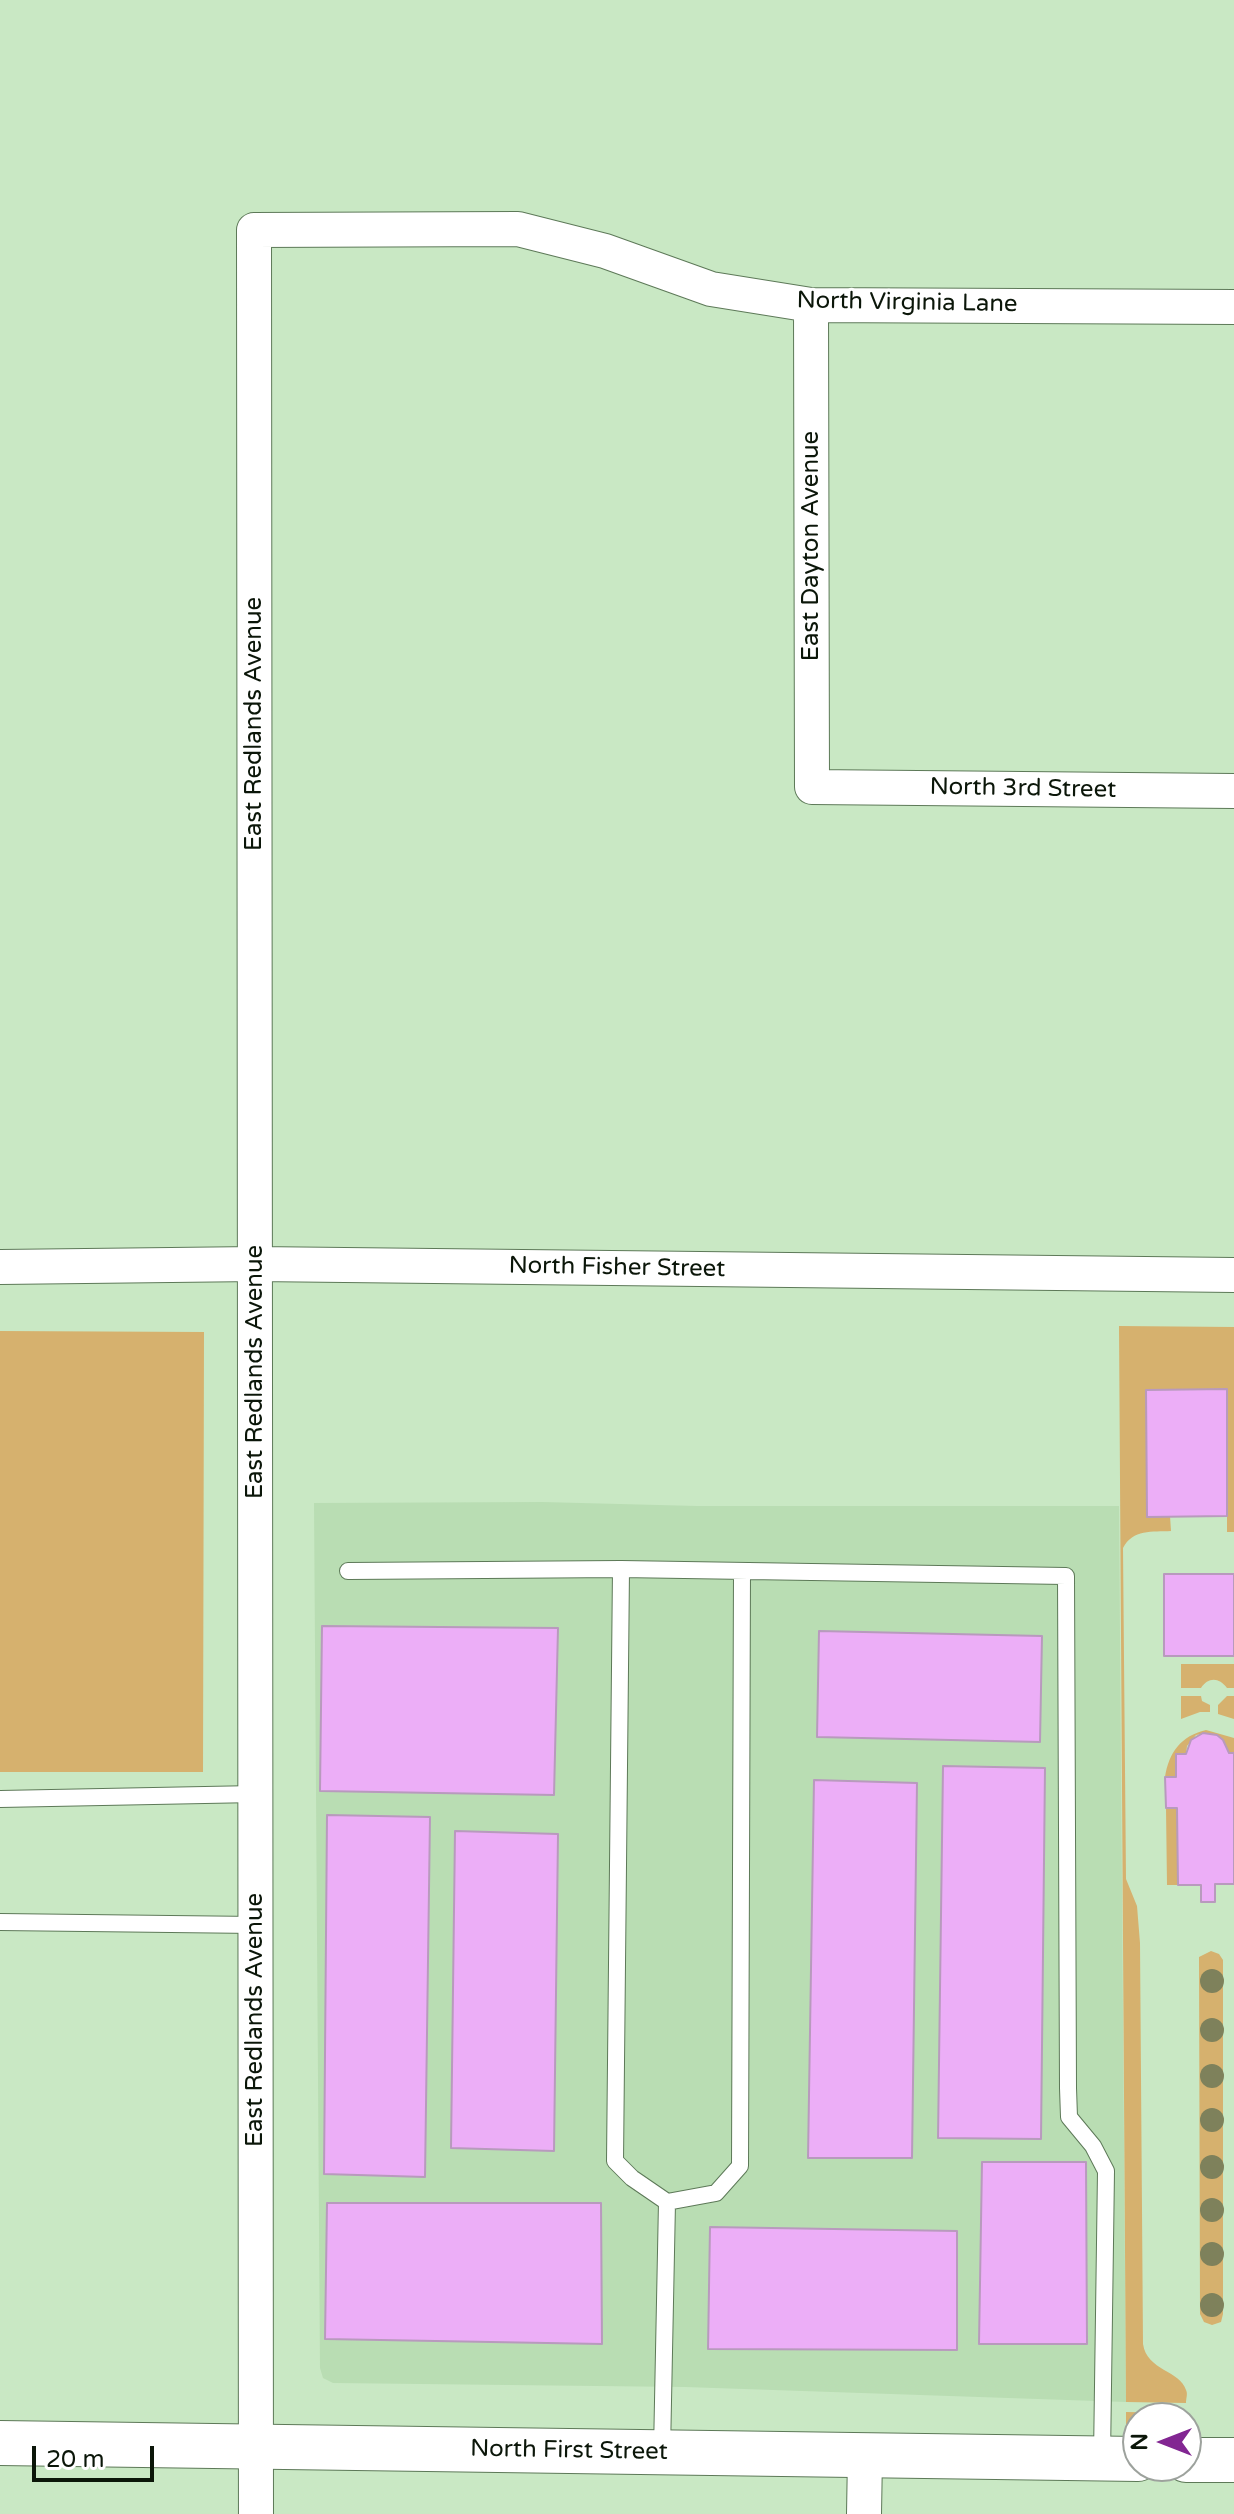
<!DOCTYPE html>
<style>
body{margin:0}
#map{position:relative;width:1234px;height:2514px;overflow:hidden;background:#c9e8c4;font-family:"Varela Round",sans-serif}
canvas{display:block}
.north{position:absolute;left:1122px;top:2402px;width:80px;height:80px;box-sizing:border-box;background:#fff;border:2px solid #9da29d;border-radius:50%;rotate:270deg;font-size:22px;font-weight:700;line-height:32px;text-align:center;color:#0b1609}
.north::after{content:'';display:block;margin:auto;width:28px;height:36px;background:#822692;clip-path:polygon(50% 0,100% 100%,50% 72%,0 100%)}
.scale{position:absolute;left:32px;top:2446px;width:122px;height:36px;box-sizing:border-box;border:4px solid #0b1609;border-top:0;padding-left:10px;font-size:24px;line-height:28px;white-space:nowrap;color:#0b1609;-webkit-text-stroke:6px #fff;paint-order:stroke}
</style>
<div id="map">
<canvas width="1234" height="2514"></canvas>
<div class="north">N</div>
<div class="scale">20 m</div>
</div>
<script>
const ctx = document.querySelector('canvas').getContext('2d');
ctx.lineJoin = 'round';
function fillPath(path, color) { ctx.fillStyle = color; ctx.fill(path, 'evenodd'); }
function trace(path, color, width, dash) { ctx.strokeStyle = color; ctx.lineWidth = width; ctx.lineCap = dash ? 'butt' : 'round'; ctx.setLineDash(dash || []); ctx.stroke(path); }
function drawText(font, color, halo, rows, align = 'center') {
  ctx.font = font + ' "Varela Round",sans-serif'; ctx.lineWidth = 6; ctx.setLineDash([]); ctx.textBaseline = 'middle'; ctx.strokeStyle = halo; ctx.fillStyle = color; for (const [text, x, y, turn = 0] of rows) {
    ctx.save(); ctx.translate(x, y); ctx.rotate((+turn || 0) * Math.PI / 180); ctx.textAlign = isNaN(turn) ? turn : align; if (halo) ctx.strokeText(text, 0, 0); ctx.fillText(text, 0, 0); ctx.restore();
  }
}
fillPath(new Path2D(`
 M542 1502 697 1506H1119L1126 2402 685 2387 333 2383 323 2378 320 2368 314 1503Z`), '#b9ddb3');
fillPath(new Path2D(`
 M1119 1326 1234 1327V1532H1227V1389L1146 1390 1147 1516H1170L1171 1531C1152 1532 1133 1529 1123 1548L1126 1879 1137 1906 1140 1943 1143 2344C1147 2371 1180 2370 1186 2390 1188 2394 1186 2398 1186 2403L1126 2402Z
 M0 1331 204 1332 203 1772H0Z
 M1181 1664H1234V1688H1227C1219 1677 1208 1677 1201 1688H1181Z
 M1181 1696H1201L1202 1701 1210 1705V1712H1200L1181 1719Z
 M1227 1696H1234V1719L1218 1714V1705Z
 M1206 1730 1234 1738V1753H1229C1224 1737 1213 1730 1196 1735L1187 1746 1186 1754H1176V1777H1165C1169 1752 1181 1736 1206 1730Z
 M1166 1808H1177L1178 1885H1167Z
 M1211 1951 1219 1954 1223 1960V2314L1221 2322 1212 2325 1204 2322 1200 2314 1199 1957Z
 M1126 2412 1186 2413 1184 2418H1138V2424H1126Z`), '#d6b16e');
const building = new Path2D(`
 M1227 1389V1516L1147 1517 1146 1390Z
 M1164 1574H1234V1656H1164Z
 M322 1626 558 1628 554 1795 320 1791Z
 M819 1631 1042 1636 1040 1742 817 1737Z
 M1203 1733 1217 1735 1223 1740 1229 1753H1234V1884H1215V1902H1201V1885H1178L1177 1808H1166L1165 1777H1176V1754H1186L1191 1740Z
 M943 1766 1045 1768 1041 2139 938 2138Z
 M814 1780 917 1783 912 2158H808Z
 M327 1815 430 1817 425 2177 324 2174Z
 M455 1831 558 1834 554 2151 451 2148Z
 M982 2162H1086L1087 2344H979Z
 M327 2203H601L602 2344 325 2339Z
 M710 2227 957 2231V2350L708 2349Z`);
fillPath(building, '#ecaef7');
trace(building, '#b89abd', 2);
const service = new Path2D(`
 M348 1571 621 1569
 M0 1799 256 1794
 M0 1922 256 1925
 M667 2202 716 2193 740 2166 742 1571
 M662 2451 667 2202 632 2178 615 2161 621 1569 1066 1576 1068 2088 1069 2117 1093 2146 1106 2171 1102 2457`);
const minor = new Path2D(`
 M811 305 812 787 1234 791
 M0 1267 256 1264 1234 1275
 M256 2514 254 230 518 229 605 251 711 289 811 305 1234 307
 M864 2514 865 2456`);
const secondary = new Path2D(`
 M0 2443 1138 2459
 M1186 2460H1234`);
trace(service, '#5d7958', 18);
trace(minor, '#5d7958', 36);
trace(secondary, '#5d7958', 46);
trace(service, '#fff', 16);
trace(minor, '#fff', 34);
trace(secondary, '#fff', 44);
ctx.fillStyle = '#7e815b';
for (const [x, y] of [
 [1212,1981],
 [1212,2030],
 [1212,2076],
 [1212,2120],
 [1212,2167],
 [1212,2210],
 [1212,2254],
 [1212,2305]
]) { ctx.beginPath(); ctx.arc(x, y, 12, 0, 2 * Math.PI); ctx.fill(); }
drawText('24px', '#0b1609', '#fff', [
 ["North Virginia Lane",907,303,1],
 ["East Dayton Avenue",812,546,-90],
 ["East Redlands Avenue",255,724,-90],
 ["North 3rd Street",1023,789,1],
 ["North Fisher Street",617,1268,1],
 ["East Redlands Avenue",256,1372,-90],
 ["East Redlands Avenue",256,2020,-90],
 ["North First Street",569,2451,1]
]);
</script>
